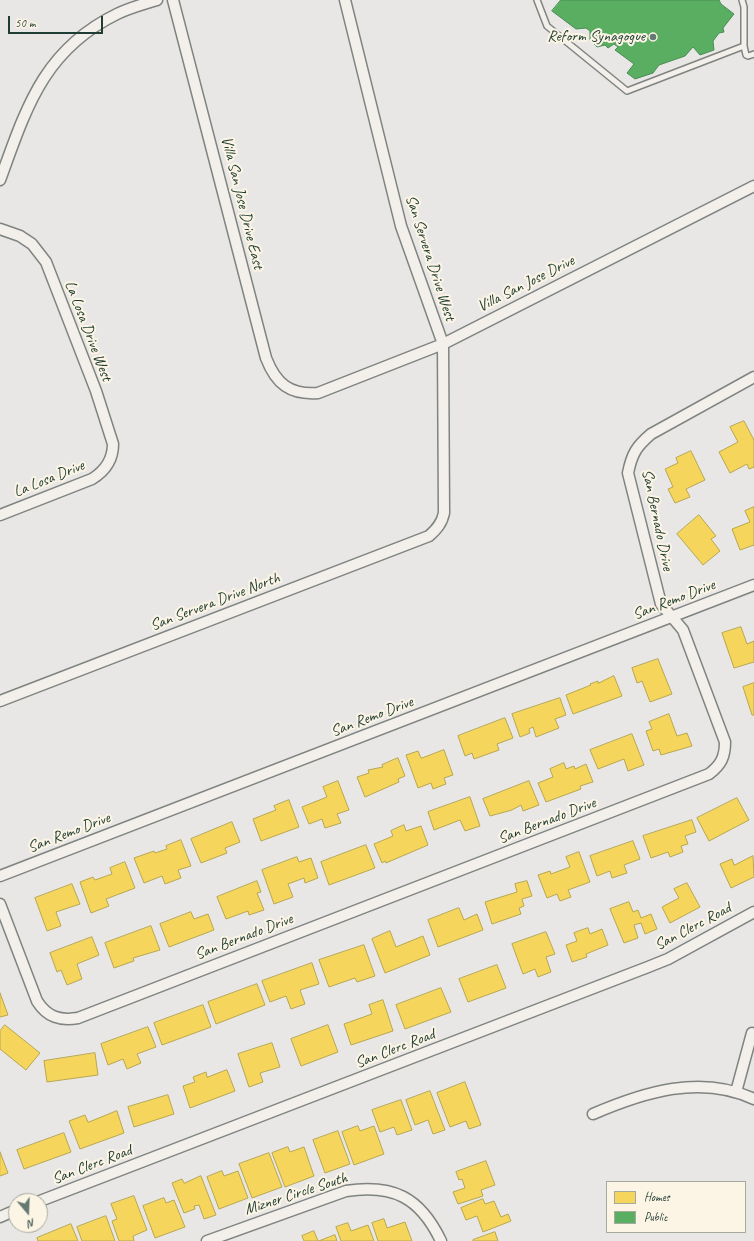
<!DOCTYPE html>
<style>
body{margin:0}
#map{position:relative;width:754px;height:1241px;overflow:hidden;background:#e9e7e5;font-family:Caveat,sans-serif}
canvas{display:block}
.legend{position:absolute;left:606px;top:1181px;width:140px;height:52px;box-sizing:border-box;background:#fcf5e5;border:1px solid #a4ab9e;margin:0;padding:5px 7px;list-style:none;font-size:12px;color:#1f3d34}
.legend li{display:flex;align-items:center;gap:8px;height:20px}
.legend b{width:20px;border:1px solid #a4ab9e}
.north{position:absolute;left:8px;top:1193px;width:40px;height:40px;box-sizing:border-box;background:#fcf5e5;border:1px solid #a4ab9e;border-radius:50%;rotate:161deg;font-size:11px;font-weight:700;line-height:16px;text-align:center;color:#1f3d34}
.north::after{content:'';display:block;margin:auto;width:14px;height:18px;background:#667872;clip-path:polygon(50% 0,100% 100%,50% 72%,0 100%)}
.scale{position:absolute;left:8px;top:16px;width:95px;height:18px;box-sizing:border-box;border:2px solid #1f3d34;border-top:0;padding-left:5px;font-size:12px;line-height:14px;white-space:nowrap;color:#1f3d34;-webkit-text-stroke:3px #fcf5e5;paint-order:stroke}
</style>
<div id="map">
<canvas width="754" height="1241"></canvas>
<ul class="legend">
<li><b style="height:11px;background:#f6d55c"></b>Homes</li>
<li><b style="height:11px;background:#5aae61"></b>Public</li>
</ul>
<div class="north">N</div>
<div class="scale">50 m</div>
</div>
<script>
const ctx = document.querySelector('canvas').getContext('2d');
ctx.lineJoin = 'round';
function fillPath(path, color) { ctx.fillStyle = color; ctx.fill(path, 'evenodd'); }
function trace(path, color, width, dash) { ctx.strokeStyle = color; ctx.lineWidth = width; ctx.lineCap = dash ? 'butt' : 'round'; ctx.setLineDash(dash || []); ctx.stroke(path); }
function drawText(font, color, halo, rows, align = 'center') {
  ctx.font = font + ' Caveat,sans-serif'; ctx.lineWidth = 4; ctx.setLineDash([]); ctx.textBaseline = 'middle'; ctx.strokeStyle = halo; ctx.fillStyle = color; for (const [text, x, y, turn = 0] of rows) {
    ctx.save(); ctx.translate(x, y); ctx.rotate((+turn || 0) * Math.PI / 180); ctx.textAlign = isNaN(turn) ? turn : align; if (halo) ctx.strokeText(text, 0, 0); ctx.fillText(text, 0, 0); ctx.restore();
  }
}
const homes = new Path2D(`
 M744 421 754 440V467L749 469 747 464 730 473 719 452 738 442 730 427Z
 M691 451 705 480 686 489 690 497 675 503 668 489 673 487 665 469 678 463 676 458Z
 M754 507V545L740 550 732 529 750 522 745 511Z
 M699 515 716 536 711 539 720 551 703 565 677 534Z
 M741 627 747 644 754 641V662L734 668 722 633Z
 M658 659 672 694 650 702 642 681 637 683 632 668Z
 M614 676 622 696 573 714 566 695 591 685 590 684 598 681V683Z
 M754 683V715H752L743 687Z
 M560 698 566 715 555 719 559 728 536 737 533 727 529 729 530 733 520 737 512 714Z
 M669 714 677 736 687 733 692 746 661 755 659 749 653 751 646 731 652 729 649 722Z
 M505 718 513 738 497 744 499 750 474 759 472 753 465 756 458 736Z
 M632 734 644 765 628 771 624 759 598 769 590 750Z
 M444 750 453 775 444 778 446 784 433 789 431 783 418 788 406 755 418 751 421 758Z
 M398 758 405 776 398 779 399 782 365 797 357 777 369 773 368 770 383 767 382 765Z
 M564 763 566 769 574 766 575 769 586 764 593 782 580 786 581 789 546 802 538 783 553 777 550 769Z
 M338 781 349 810 337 814 341 823 325 828 322 819 309 824 302 807 327 797 323 787Z
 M529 781 539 805 523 811 521 805 512 810 490 816 483 799Z
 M470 797 480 826 465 831 460 820 434 830 428 812Z
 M737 798 749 820 709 841 697 818Z
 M289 800 299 827 261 841 253 819 276 810 274 806Z
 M692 820 696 832 685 836 688 844 681 846 683 852 670 857 668 852 651 858 643 836Z
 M232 822 240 842 225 848 227 853 201 863 191 839Z
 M404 825 406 831 421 826 428 845 386 863 385 861 382 863 374 844 393 836 391 831Z
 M181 840 191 866 178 870 181 878 165 884 162 876 144 883 134 858 154 851 155 853 167 849 166 846Z
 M633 841 640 859 624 865 627 873 612 878 610 871 597 876 590 856Z
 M366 845 375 868 329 885 321 862Z
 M579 852 590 882 568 890 571 897 560 901 557 894 547 898 538 875 550 871 551 874 570 867 566 857Z
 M753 856 754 877 731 888 720 864 732 859 734 865Z
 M297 857 299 862 311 858 318 878 305 883 304 878 288 884 293 897 274 904 262 870Z
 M125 862 135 888 106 899 109 906 91 913 80 882 93 877 95 880 112 874 110 868Z
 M257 881 261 892 257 893 264 910 249 915 248 911 226 919 217 897Z
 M527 881 532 896 522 899 524 906 519 908 521 914 492 924 485 902 517 892 515 884Z
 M687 883 700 907 670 923 662 907 679 898 674 889Z
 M72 884 80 904 56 912 61 926 47 931 35 898Z
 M629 902 633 912 638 910 641 918 651 914 657 929 645 934 641 923 634 925 638 938 624 943 610 909Z
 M459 908 464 920 477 914 483 930 438 947 428 920Z
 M191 912 194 919 208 914 214 930 169 947 160 924Z
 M151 926 160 950 133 958 134 961 114 968 105 943Z
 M588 928 590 934 602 929 608 945 586 954 587 957 572 962 566 945 577 941 574 933Z
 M390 931 396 947 423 936 430 955 385 973 372 939Z
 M546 932 555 954 546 957 551 972 538 977 535 969 523 974 512 944Z
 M92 937 99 955 77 964 82 979 67 985 61 970 57 972 50 953Z
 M364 945 375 976 357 982 355 978 329 987 319 960Z
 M312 963 319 984 300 990 305 1004 291 1009 286 996 270 1002 262 981Z
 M497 965 506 988 468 1002 459 979Z
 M257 984 265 1005 216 1024 208 1002Z
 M441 988 451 1012 405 1029 396 1005Z
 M0 993 8 1015 0 1017Z
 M383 1000 393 1031 351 1045 344 1024 372 1014 369 1005Z
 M203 1005 211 1027 162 1045 154 1023Z
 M5 1025 40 1053 26 1070 0 1049V1031Z
 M328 1025 338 1052 301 1066 291 1039Z
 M148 1027 156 1047 137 1054 141 1063 127 1069 123 1059 108 1065 101 1044Z
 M272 1043 280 1067 260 1073 263 1082 249 1087 238 1054Z
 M95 1053 98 1075 47 1082 44 1061Z
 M227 1070 235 1091 190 1108 183 1086 195 1082 193 1077 206 1072 207 1077Z
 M465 1082 481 1125 469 1129 466 1121 450 1127 437 1093Z
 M430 1091 445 1130 433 1134 428 1120 415 1125 406 1100Z
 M168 1095 174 1114 134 1127 128 1107Z
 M401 1100 412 1130 397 1135 394 1127 380 1132 372 1110Z
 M117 1111 124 1133 80 1149 69 1121 85 1115 88 1122Z
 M358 1126 360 1131 374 1126 384 1154 354 1165 342 1132Z
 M338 1131 350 1164 325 1173 313 1140Z
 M64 1133 71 1152 24 1169 17 1150Z
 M288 1147 290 1152 304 1147 314 1176 285 1187 272 1153Z
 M0 1152 8 1173 0 1176Z
 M269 1153 282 1187 252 1198 239 1164Z
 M486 1161 495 1185 481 1190 483 1196 458 1204 453 1192 465 1188 462 1179 459 1180 456 1172Z
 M222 1171 224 1176 238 1171 248 1198 219 1209 207 1177Z
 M201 1176 216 1215 204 1219 199 1205 194 1206 195 1209 184 1213 172 1183 182 1179 184 1183Z
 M134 1196 147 1230 133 1236 134 1241H119L112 1221 117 1219 111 1204Z
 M164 1198 166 1203 174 1200 185 1227 155 1238 143 1206Z
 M483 1199 485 1204 494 1201 501 1217 508 1214 511 1221 483 1232 477 1216 466 1220 461 1208Z
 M106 1216 115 1241H82L77 1227Z
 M384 1219 387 1228 405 1222 412 1241H378L372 1223Z
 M348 1223 351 1231 368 1225 374 1241H341L336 1227Z
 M71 1224 78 1241H38L37 1238Z
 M314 1231 318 1241H304L302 1236Z
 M495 1232 498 1241H473V1240Z
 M335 1235 337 1241H319Z`);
fillPath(homes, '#f6d55c');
trace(homes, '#b6a750', 1);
const public = new Path2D(`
 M561 0H719L721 4 734 14 723 28 724 32 719 33 713 41 714 50 700 55 693 47 685 56 659 65 653 73 635 79 627 73 634 64 615 50 618 47 614 44 608 48 605 45 597 47 590 40V31L586 28 576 29 552 11Z`);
fillPath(public, '#5aae61');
trace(public, '#488c54', 1);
const lane = new Path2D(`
 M537 0 547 26 627 91 744 46V7L742 0
 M744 46 746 55 748 56 754 54`);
const street = new Path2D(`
 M173 0 266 358C276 384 290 395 318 393L443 344 754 186
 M0 180C26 109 43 50 117 14 129 8 144 4 157 0
 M0 229 20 236 32 244 46 262 96 391 113 444C113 460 105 471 92 479L0 515
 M0 701 429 536C437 529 442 523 444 513L443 344 401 226 345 0
 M0 876 754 585
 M0 904 37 1001C47 1017 60 1021 78 1018L709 774C721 765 725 757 725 742L683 630 661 604 628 473C632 453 637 446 651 434L754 377
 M736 1092 752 1033
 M593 1114C644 1092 701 1074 754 1099
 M40 1201 648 967 668 959 754 912
 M0 1217 16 1210
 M207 1241 346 1191C393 1184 420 1197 441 1241`);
trace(lane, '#7f8481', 8);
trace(street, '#7f8481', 13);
trace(lane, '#f3f0eb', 5);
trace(street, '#f3f0eb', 10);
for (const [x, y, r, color] of [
 [653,37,4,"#667872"]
]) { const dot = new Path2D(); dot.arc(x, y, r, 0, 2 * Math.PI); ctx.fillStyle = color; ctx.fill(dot); trace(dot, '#fcf5e5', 1.5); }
drawText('16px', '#1f3d34', '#fcf5e5', [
 ["Reform Synagogue",645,37]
], 'right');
drawText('16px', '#1f3d34', '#fcf5e5', [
 ["Villa San Jose Drive East",242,203,76],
 ["San Servera Drive West",430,258,72],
 ["Villa San Jose Drive",526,284,-27],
 ["La Losa Drive West",88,331,69],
 ["La Losa Drive",49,479,-22],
 ["San Bernado Drive",657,520,78],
 ["San Remo Drive",674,600,-21],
 ["San Servera Drive North",215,602,-21],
 ["San Remo Drive",372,717,-21],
 ["San Bernado Drive",547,821,-21],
 ["San Remo Drive",69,833,-21],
 ["San Clerc Road",693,927,-28],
 ["San Bernado Drive",244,937,-21],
 ["San Clerc Road",395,1049,-21],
 ["San Clerc Road",92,1165,-21],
 ["Mizner Circle South",296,1194,-18]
]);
</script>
